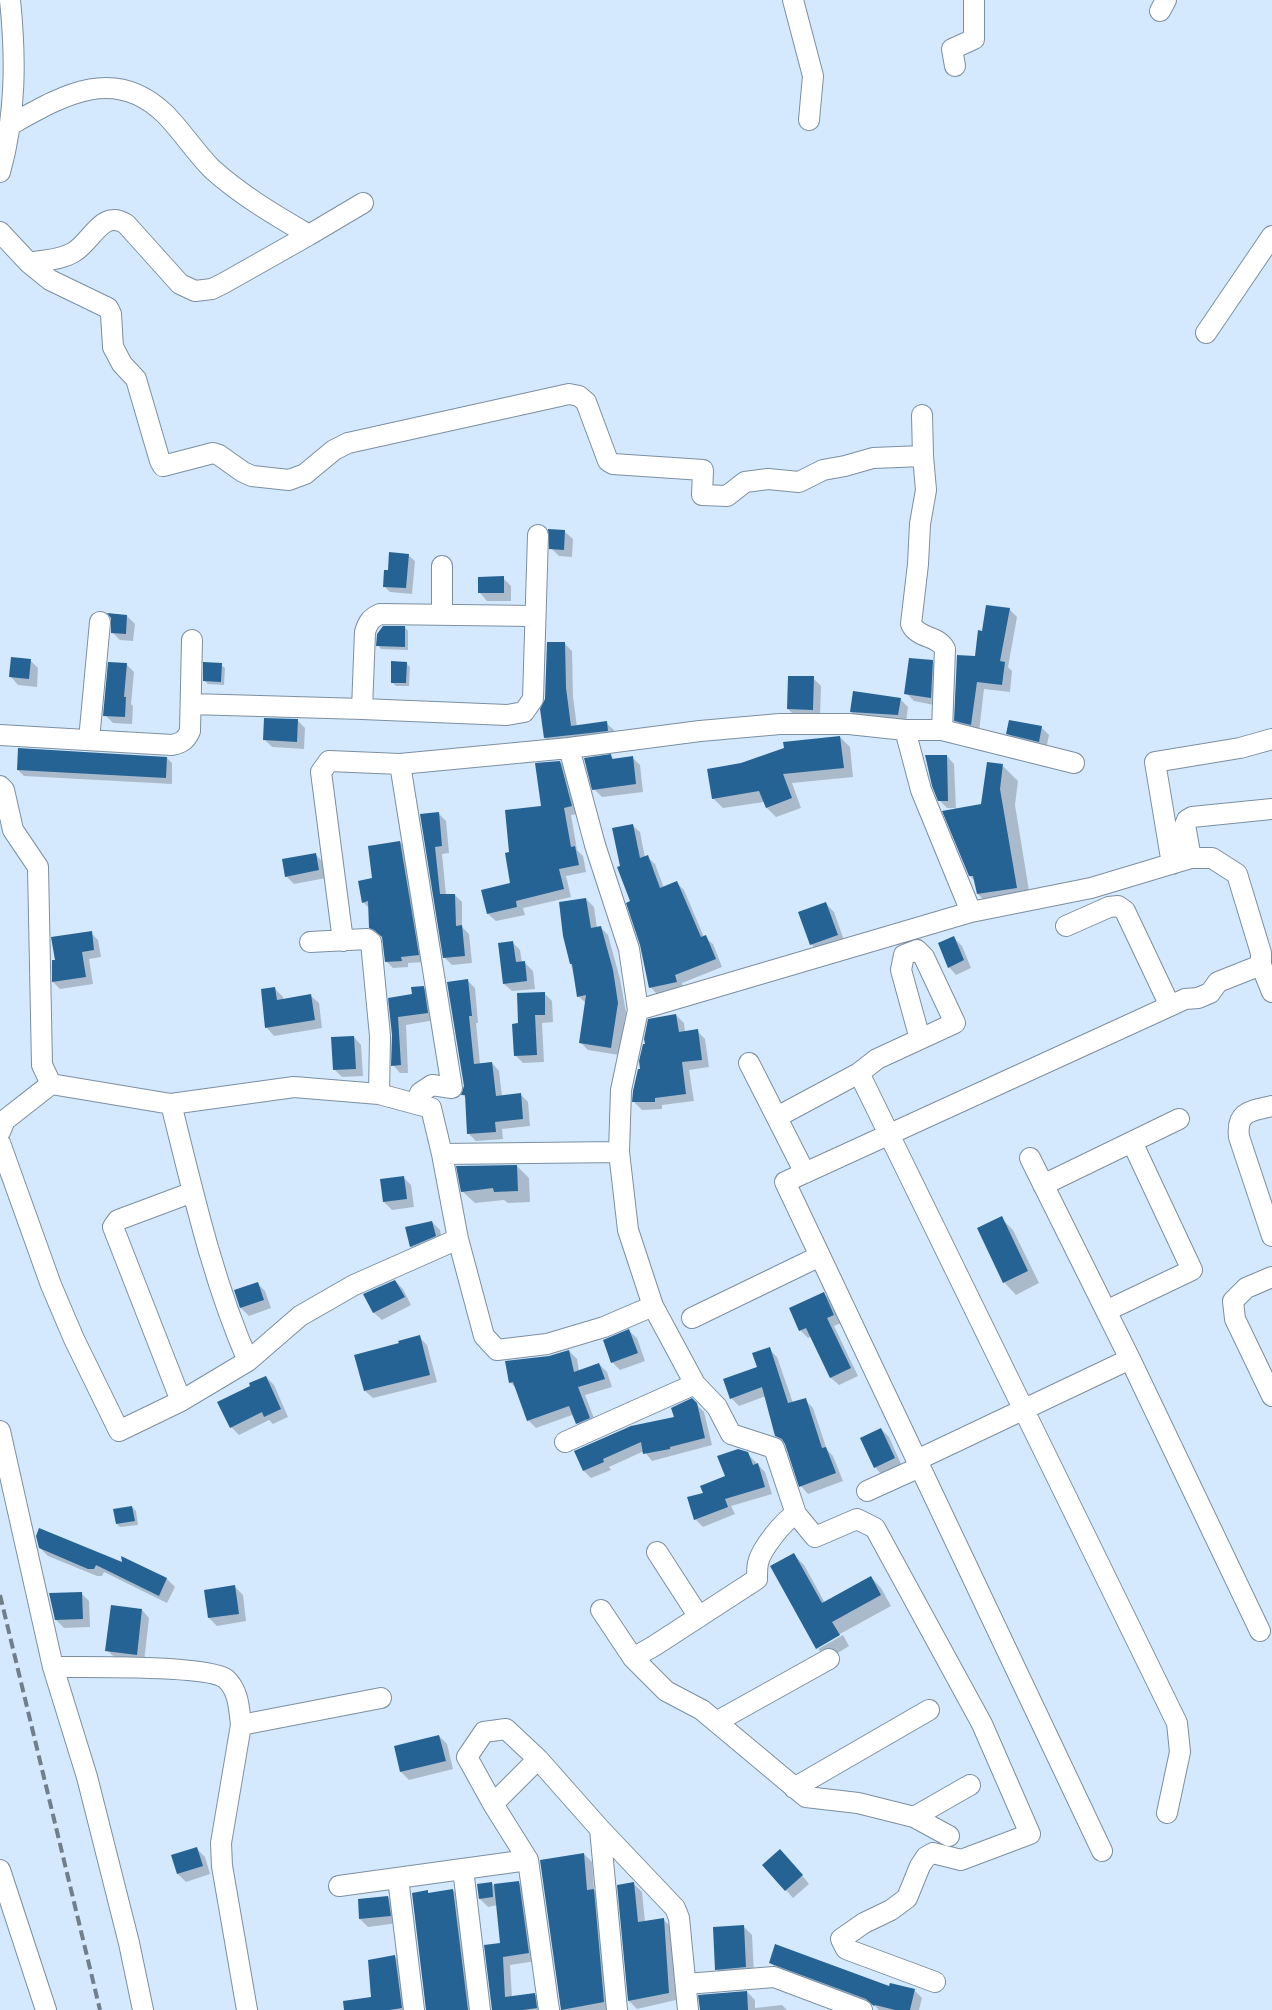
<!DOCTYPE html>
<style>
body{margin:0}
canvas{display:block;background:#d4e9fd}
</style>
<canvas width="1272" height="2010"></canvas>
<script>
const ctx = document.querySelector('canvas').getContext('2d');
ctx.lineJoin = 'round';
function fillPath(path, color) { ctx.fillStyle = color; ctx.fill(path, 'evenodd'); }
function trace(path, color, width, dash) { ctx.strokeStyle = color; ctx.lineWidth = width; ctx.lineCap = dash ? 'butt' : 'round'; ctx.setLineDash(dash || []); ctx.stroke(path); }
fillPath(new Path2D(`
 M565 532 573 539 572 557 559 556 551 548Z
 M408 555 415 561 412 594 390 592 384 586 389 571Z
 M503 578 511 586V601H487L480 593Z
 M1009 609 1017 617 1008 667 1012 671 1010 692 984 689 979 732 963 728 956 720 976 658Z
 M127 616 135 624 133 641 120 640 112 632Z
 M383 627H405L408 631V650L381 649 378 645V634Z
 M564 643 572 651 573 697 577 727 606 723 614 730 615 738 553 746 545 738Z
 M30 660 38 668 37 687 18 685 11 677Z
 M932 661 940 669 939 706 914 701 906 693Z
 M406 663 410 667 409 686H396L392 682Z
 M126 664 134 672 131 704 133 706 132 724 113 723 105 715Z
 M221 665 225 668 224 685 208 684 204 680Z
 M813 678 821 686 820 718 796 717 788 709Z
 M900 699 908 707 906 722 859 720 851 712Z
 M297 720 305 728 304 749 272 747 264 739Z
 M1041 727 1049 735 1046 749 1015 741 1008 733Z
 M840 737 850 747 853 777 792 783 801 808 776 817 767 808 764 802 723 808 713 798 742 765Z
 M611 756 615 760 632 757 640 765 643 792 602 797 594 789Z
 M947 756 954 764 956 810 982 805 1003 766 1018 781 1015 805 1031 903 993 909 978 894 975 881 970 876 955 808H947L939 800Z
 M167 758 172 763V784L24 776 18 770Z
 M560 762 568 770 579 814 571 815 577 850 583 856 586 872 566 876 571 897 523 908 525 915 496 921 488 914 512 884 510 853 542 808Z
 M438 813 446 821 449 853 442 854 446 895H455L462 902V927L469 934 472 963 452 965 444 957 421 815Z
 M632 825 640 832 645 858 647 857 655 864 664 888 676 882 684 890 704 937 713 944 722 967 682 983 684 990 658 995 650 987 632 902 622 867Z
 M400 842 407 850 425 962 408 963V967L393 968 386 961 383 936 377 934 370 927V909L363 902 374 879Z
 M315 854 323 862 326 878 294 884 286 876Z
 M586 899 594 907 597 928 600 927 608 935 620 979 626 1012 619 1055 588 1050 580 1042 586 1003 578 996 571 964Z
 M826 904 834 912 845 943 819 952 811 944Z
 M91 933 98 940 101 957 89 959 93 984 60 989 53 982 57 961Z
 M954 938 962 946 971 968 956 975 949 967Z
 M513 943 520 950 522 963H525L533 971 535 989 512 991 504 984Z
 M468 981 475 988 478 1023H476L480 1064 492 1063 499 1071 502 1096 520 1094 528 1102 530 1126 502 1129 503 1139 476 1141 469 1134 466 1098 463 1095 465 1086Z
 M423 987 431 995 435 1020 406 1025 408 1073H400L393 1065V1035L390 999 414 995Z
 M275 989 283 997V1000L311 996 319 1003 322 1028 274 1036 267 1028 263 990Z
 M544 993 552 1001 553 1022 542 1023 544 1062 523 1063 515 1055 520 1024Z
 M676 1015 684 1023 685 1032 697 1031 705 1039 709 1067 689 1070 694 1101 662 1105V1109L642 1110 634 1102 642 1070Z
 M354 1037 361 1045 363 1076 342 1077 334 1069Z
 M517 1166 529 1178 530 1202 508 1203 504 1200 475 1203 462 1191Z
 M403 1177 411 1185 414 1207 392 1210 384 1202Z
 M1001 1218 1013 1230 1039 1283 1016 1295 1004 1282Z
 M432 1222 440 1230 443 1244 419 1254 411 1247 406 1228Z
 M395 1281 403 1289 411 1305 382 1320 374 1313 365 1295Z
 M257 1283 265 1291 271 1308 249 1316 241 1308 235 1291Z
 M824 1294 832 1301 841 1323 834 1326 858 1376 839 1385 831 1378 812 1336 808 1338 800 1330Z
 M629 1331 637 1338 645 1361 620 1370 612 1362Z
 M419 1337 427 1345 437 1382 373 1398 365 1391Z
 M769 1349 777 1357 793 1403 805 1400 813 1408 827 1450 833 1456 843 1481 808 1494 801 1486 787 1445 776 1435 766 1396 739 1406 731 1398 758 1368Z
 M569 1351 577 1359 579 1371 599 1364 607 1372 612 1387 585 1395 597 1426 585 1431 577 1423 572 1415 536 1428 528 1420 517 1389 510 1382 549 1357Z
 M266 1377 274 1385 288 1417 273 1424 269 1420 239 1435 231 1427 252 1386Z
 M696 1404 704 1412 712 1445 652 1461 644 1451 609 1467 611 1470 591 1478 584 1471 576 1452 675 1417Z
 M881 1429 889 1437 902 1466 882 1475 875 1467Z
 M747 1453 765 1472 772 1494 731 1506 735 1514 703 1527 695 1519 705 1494 726 1477Z
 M132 1507 136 1511 138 1525 120 1527 117 1524Z
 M40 1548 123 1564 122 1558 167 1579 175 1587 167 1603 104 1572 102 1576H97L48 1556Z
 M793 1554 804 1565 825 1603 871 1577 881 1588 891 1606 818 1646V1649L843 1635 849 1646 828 1659 817 1648Z
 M235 1587 243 1595 246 1621 217 1626 209 1618Z
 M81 1593 89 1601 90 1627 64 1628 56 1620Z
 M142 1610 149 1618 144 1662 115 1658 107 1650Z
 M439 1736 447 1744 453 1769 409 1780 401 1772Z
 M197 1849 205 1857 210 1874 186 1882 178 1874 173 1856Z
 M584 1854 592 1862 594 1890 601 1898 612 2010H562Z
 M788 1858 809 1884 793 1898 786 1890Z
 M518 1882 526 1890 536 1961 510 1965 512 1997 534 1994 542 2002 543 2010H493L501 1944 498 1905 488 1907 480 1899 478 1885 492 1883 494 1886Z
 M634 1884 642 1892 645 1922 663 1919 671 1927 676 2000 637 2009 629 2001Z
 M453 1890 461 1898 474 2010H427V1892L430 1894Z
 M388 1897 396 1905 398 1923 368 1927 360 1919Z
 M744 1927 752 1935 754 1975 724 1977 716 1969Z
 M395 1957 403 1965 409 2010H373Z
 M770 1962 890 1988 914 1990 922 1998 919 2010H879L875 2006 778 1970Z
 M747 1992 755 2000V2008L782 2005 787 2010H700Z`), '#0003');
fillPath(new Path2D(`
 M548 529 565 530 564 550 549 549Z
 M389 552 409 554 406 588 383 587 384 570H388Z
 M504 576V593H478V577Z
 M986 605 1010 608 1000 661 1005 662 1002 685 977 682 971 725 954 721 957 655 975 656 978 630 982 631Z
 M107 613 127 615 126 634 111 633V618Z
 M383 626H405V647L376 646 377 634Z
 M547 642H565L566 688 571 726 607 721 608 731 544 738 540 709 545 699Z
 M11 657 31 659 29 679 9 677Z
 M909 658 933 660 931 698 904 694Z
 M391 661 407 662 406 683H391Z
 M108 662 127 663 124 697H126L125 717 103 716Z
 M203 662 222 663 221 682 203 681Z
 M788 676H814L813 710 787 709Z
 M853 691 901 698 898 715 850 712Z
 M264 718 298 719 297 742 263 740Z
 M1009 720 1042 726 1039 742 1006 734Z
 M840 736 844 768 783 774 792 798 766 808 759 791 712 799 707 769 741 763 784 748 783 742Z
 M18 748 167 757 166 778 17 770Z
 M611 754 612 759 633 756 636 784 592 790 584 758Z
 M925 755H947L948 801H938L932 786Z
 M560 761 572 806 564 808 571 847 575 846 579 865 559 869 564 889 516 901 517 907 487 914 481 890 510 883 505 853 509 852 505 810 541 806 535 763Z
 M987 762 1003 764 1000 789 1017 888 977 894 973 876H969L942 811 981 804Z
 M439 812 442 846 435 847 440 894H455L456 926 462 925 465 956 443 958 420 814Z
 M633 824 640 858 648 855 660 888 677 881 701 937 706 935 716 959 675 975 677 982 649 988 640 945 626 903 630 901 617 867 620 866 612 828Z
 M400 841 419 955 401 957 402 961 385 962 382 937 374 930 369 928 368 901 362 903 358 881 372 878 368 846Z
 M316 853 319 870 285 877 282 859Z
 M586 898 591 928 601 926 613 970 618 1003 611 1048 579 1043 586 995 577 997 572 964H570L563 936 559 902Z
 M826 902 838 935 810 945 798 912Z
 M92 931 94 950 82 952 86 977 52 982V960H55L51 937Z
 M954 936 964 960 948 968 938 943Z
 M513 941 516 962 525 961 527 981 503 984 498 943Z
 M468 979 472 1016H469L474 1064 492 1062 496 1096 521 1093 523 1119 495 1122 496 1132 467 1134 465 1095H461L464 1086 447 982Z
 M424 986 428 1013 398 1017 401 1065 391 1066 392 1035 388 998 412 994 411 987Z
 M275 987 277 1000 311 994 315 1020 265 1028 261 989Z
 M545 992V1015H535L537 1055 514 1056 512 1024 518 1023 517 993Z
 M676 1014 679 1032 698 1029 702 1060 682 1062 686 1094 655 1098V1102H632L633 1091 638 1069H640L639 1061 643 1044H645L644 1039 648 1019Z
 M354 1036 356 1069 333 1070 331 1037Z
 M517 1165 518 1191 494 1192 493 1188 461 1192 456 1166Z
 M404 1176 407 1199 383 1202 380 1179Z
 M1002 1216 1028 1271 1003 1283 977 1228Z
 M432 1221 436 1236 410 1247 405 1227Z
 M395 1280 405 1297 373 1313 363 1294Z
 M258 1282 264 1300 240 1308 234 1290Z
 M824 1292 834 1315 827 1318 851 1368 830 1378 806 1328 799 1331 789 1308Z
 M629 1329 638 1353 611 1363 603 1340Z
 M420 1335 430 1375 364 1391 354 1355 399 1343 398 1341Z
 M770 1347 788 1403 806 1398 822 1448 826 1447 836 1473 799 1487 785 1444 782 1439 775 1436 762 1387 730 1399 723 1379 757 1367 752 1353Z
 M569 1350 574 1372 599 1363 605 1379 578 1387 590 1418 576 1424 569 1406 527 1421 513 1382 509 1383 505 1361 549 1356Z
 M266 1376 281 1409 264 1417 262 1412 230 1428 217 1402 250 1386 249 1383Z
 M692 1398 697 1403 705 1438 670 1447V1449L643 1454 641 1442 603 1459 604 1462 583 1471 574 1451 631 1426 674 1417 671 1408Z
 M881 1428 895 1458 874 1468 860 1438Z
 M738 1449 748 1452 753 1465 758 1463 765 1487 725 1499 728 1507 694 1520 687 1497 703 1493 700 1486 725 1476 717 1456Z
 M132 1506 135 1521 116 1524 113 1509Z
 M39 1528 122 1562 121 1556 167 1578 159 1596 96 1565 94 1569H88L39 1548 36 1536Z
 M794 1553 822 1603 871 1576 881 1595 832 1622 840 1635 816 1649 770 1566Z
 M235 1585 239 1614 208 1618 204 1590Z
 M82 1592 83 1619 55 1620 49 1593Z
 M111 1605 142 1609 137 1655 105 1651Z
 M439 1735 446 1761 400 1772 394 1746Z
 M197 1847 203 1866 177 1874 171 1855Z
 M780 1849 803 1875 785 1891 762 1865Z
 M584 1853 587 1890 594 1889 604 2002 561 2010 540 1860Z
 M519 1881 529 1953 503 1957 505 1997 535 1993 537 2008 523 2010H492L484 1945 500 1943 494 1884Z
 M492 1882 493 1897 479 1899 477 1884Z
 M634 1882 638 1922 664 1918 669 1993 628 2001 617 1885Z
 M453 1889 468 2010H426L412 1893 428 1890V1893Z
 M388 1896 391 1916 359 1919 358 1899Z
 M744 1925 746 1967 715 1970 713 1927Z
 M775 1944 889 1986 890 1983 915 1989 910 2010H895L875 2005 874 2006 866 1999 769 1963Z
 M395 1955 402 2008 389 2010H344L343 2001 371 1997 368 1960Z
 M747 1991 748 2010H700L698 1995Z`), '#256395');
const minor = new Path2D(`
 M793 0 813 76 809 120
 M1160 11 1166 0
 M955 66 952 49 974 39V0
 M10 125C62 96 114 64 165 114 182 131 195 152 212 169 242 196 275 215 309 235L363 203
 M0 172C16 115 16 58 10 0
 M0 232 29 263C44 260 61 260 74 252 93 240 102 209 126 224L180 284 195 291 212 289 224 283 309 235
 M29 263 50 280 108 308 111 314 113 347 122 364 136 379 160 461 163 466 213 453 219 455 243 472 252 476 289 480 305 474 334 450 348 443 569 394 579 396 586 402 608 461 613 464 703 470 702 495 727 496 745 482 768 479 799 482 823 470 845 466 873 458 923 456
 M1206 333 1272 236
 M922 415 923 456 926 490 920 524 918 564 911 624C918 639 938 635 945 649L942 730
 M442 614V566
 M191 704 362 709 365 632C368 622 371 618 380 614L534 616
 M362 709 507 715 524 712 533 699 538 535
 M905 730 921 790 971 912
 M0 735 172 745C182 743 186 740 190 731L192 640
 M89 740 100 622
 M569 748 595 845 629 949 638 1010 621 1090 619 1152 628 1230 653 1306 695 1384 717 1407 731 1434 774 1448 796 1514 815 1537 857 1519 875 1528 982 1724 1030 1834 961 1860 933 1853 926 1857 920 1866 907 1898 891 1910 864 1923 841 1939 846 1949 935 1982
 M400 764 452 1088 432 1085 420 1093 417 1104
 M0 786 4 790 13 830 38 867 42 1065 51 1084 171 1104 294 1087 379 1094 431 1108 442 1154 458 1239 484 1336 497 1350 547 1344 604 1327 653 1306
 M1191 858 1185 825 1187 820 1192 817 1272 809
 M1172 864 1155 762 1240 748 1272 739
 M1066 926 1109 907 1118 906 1125 911 1170 1006
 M343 941 321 772 329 761 400 764 569 748 700 731 780 724H849L905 730H942L1074 763
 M310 942 367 939 371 942 380 1036 379 1094
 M638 1010 971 912 1091 888 1191 858H1212L1237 874 1261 953V965L1272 992
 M749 1063 805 1173
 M859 1073 1177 1723 1180 1752 1167 1813
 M171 1104C193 1191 212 1279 248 1361
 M1272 1106C1251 1111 1236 1111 1239 1137L1272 1236
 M777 1117 859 1073 877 1059 955 1023 924 957 917 950 904 955 901 970 920 1039
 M0 1132 5 1120 51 1084
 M0 1143 51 1285 74 1339 119 1431 181 1401 248 1361 300 1316 354 1285 458 1239
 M442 1154 619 1152
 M1030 1158 1130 1359 1260 1631
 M1043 1185 1179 1119
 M1272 1277 1246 1288 1233 1301 1235 1319 1272 1396
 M1106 1311 1192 1270 1132 1142
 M692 1318 820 1256
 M181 1401 113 1227 118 1220 193 1192
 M0 1431 53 1667 87 1777 129 1943 143 2010
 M565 1442 695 1384
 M917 1460 1130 1359
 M867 1491 920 1467
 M796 1514C784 1520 761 1549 758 1563 757 1568 757 1574 757 1579L654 1646 633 1658 666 1691 702 1710 806 1797 858 1803 914 1817 970 1785
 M657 1552 699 1617
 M601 1610 633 1658
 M53 1667C81 1667 210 1665 226 1679 239 1691 239 1709 241 1725
 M716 1722 829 1659
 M538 1759 506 1729 484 1732 467 1757 493 1804 538 1759 600 1829 675 1908 679 1918 688 2010
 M794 1788 929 1710
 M493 1804 528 1860 549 2010
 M914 1817 949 1836
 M600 1829 617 2010
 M1102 1851 785 1182 1170 1006 1185 999 1198 998 1210 993 1218 982 1261 965
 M463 1869 480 2010
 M0 1870 46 2010
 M398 1878 414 2010
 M339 1886 528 1860
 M686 1984 774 1977 862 2010
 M247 2010 222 1866 221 1843 241 1725 381 1698`);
trace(minor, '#7c8fa1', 22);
trace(minor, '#fff', 20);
trace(new Path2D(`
 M0 1595 100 2010`), '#717e8b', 4, [10, 5]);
</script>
